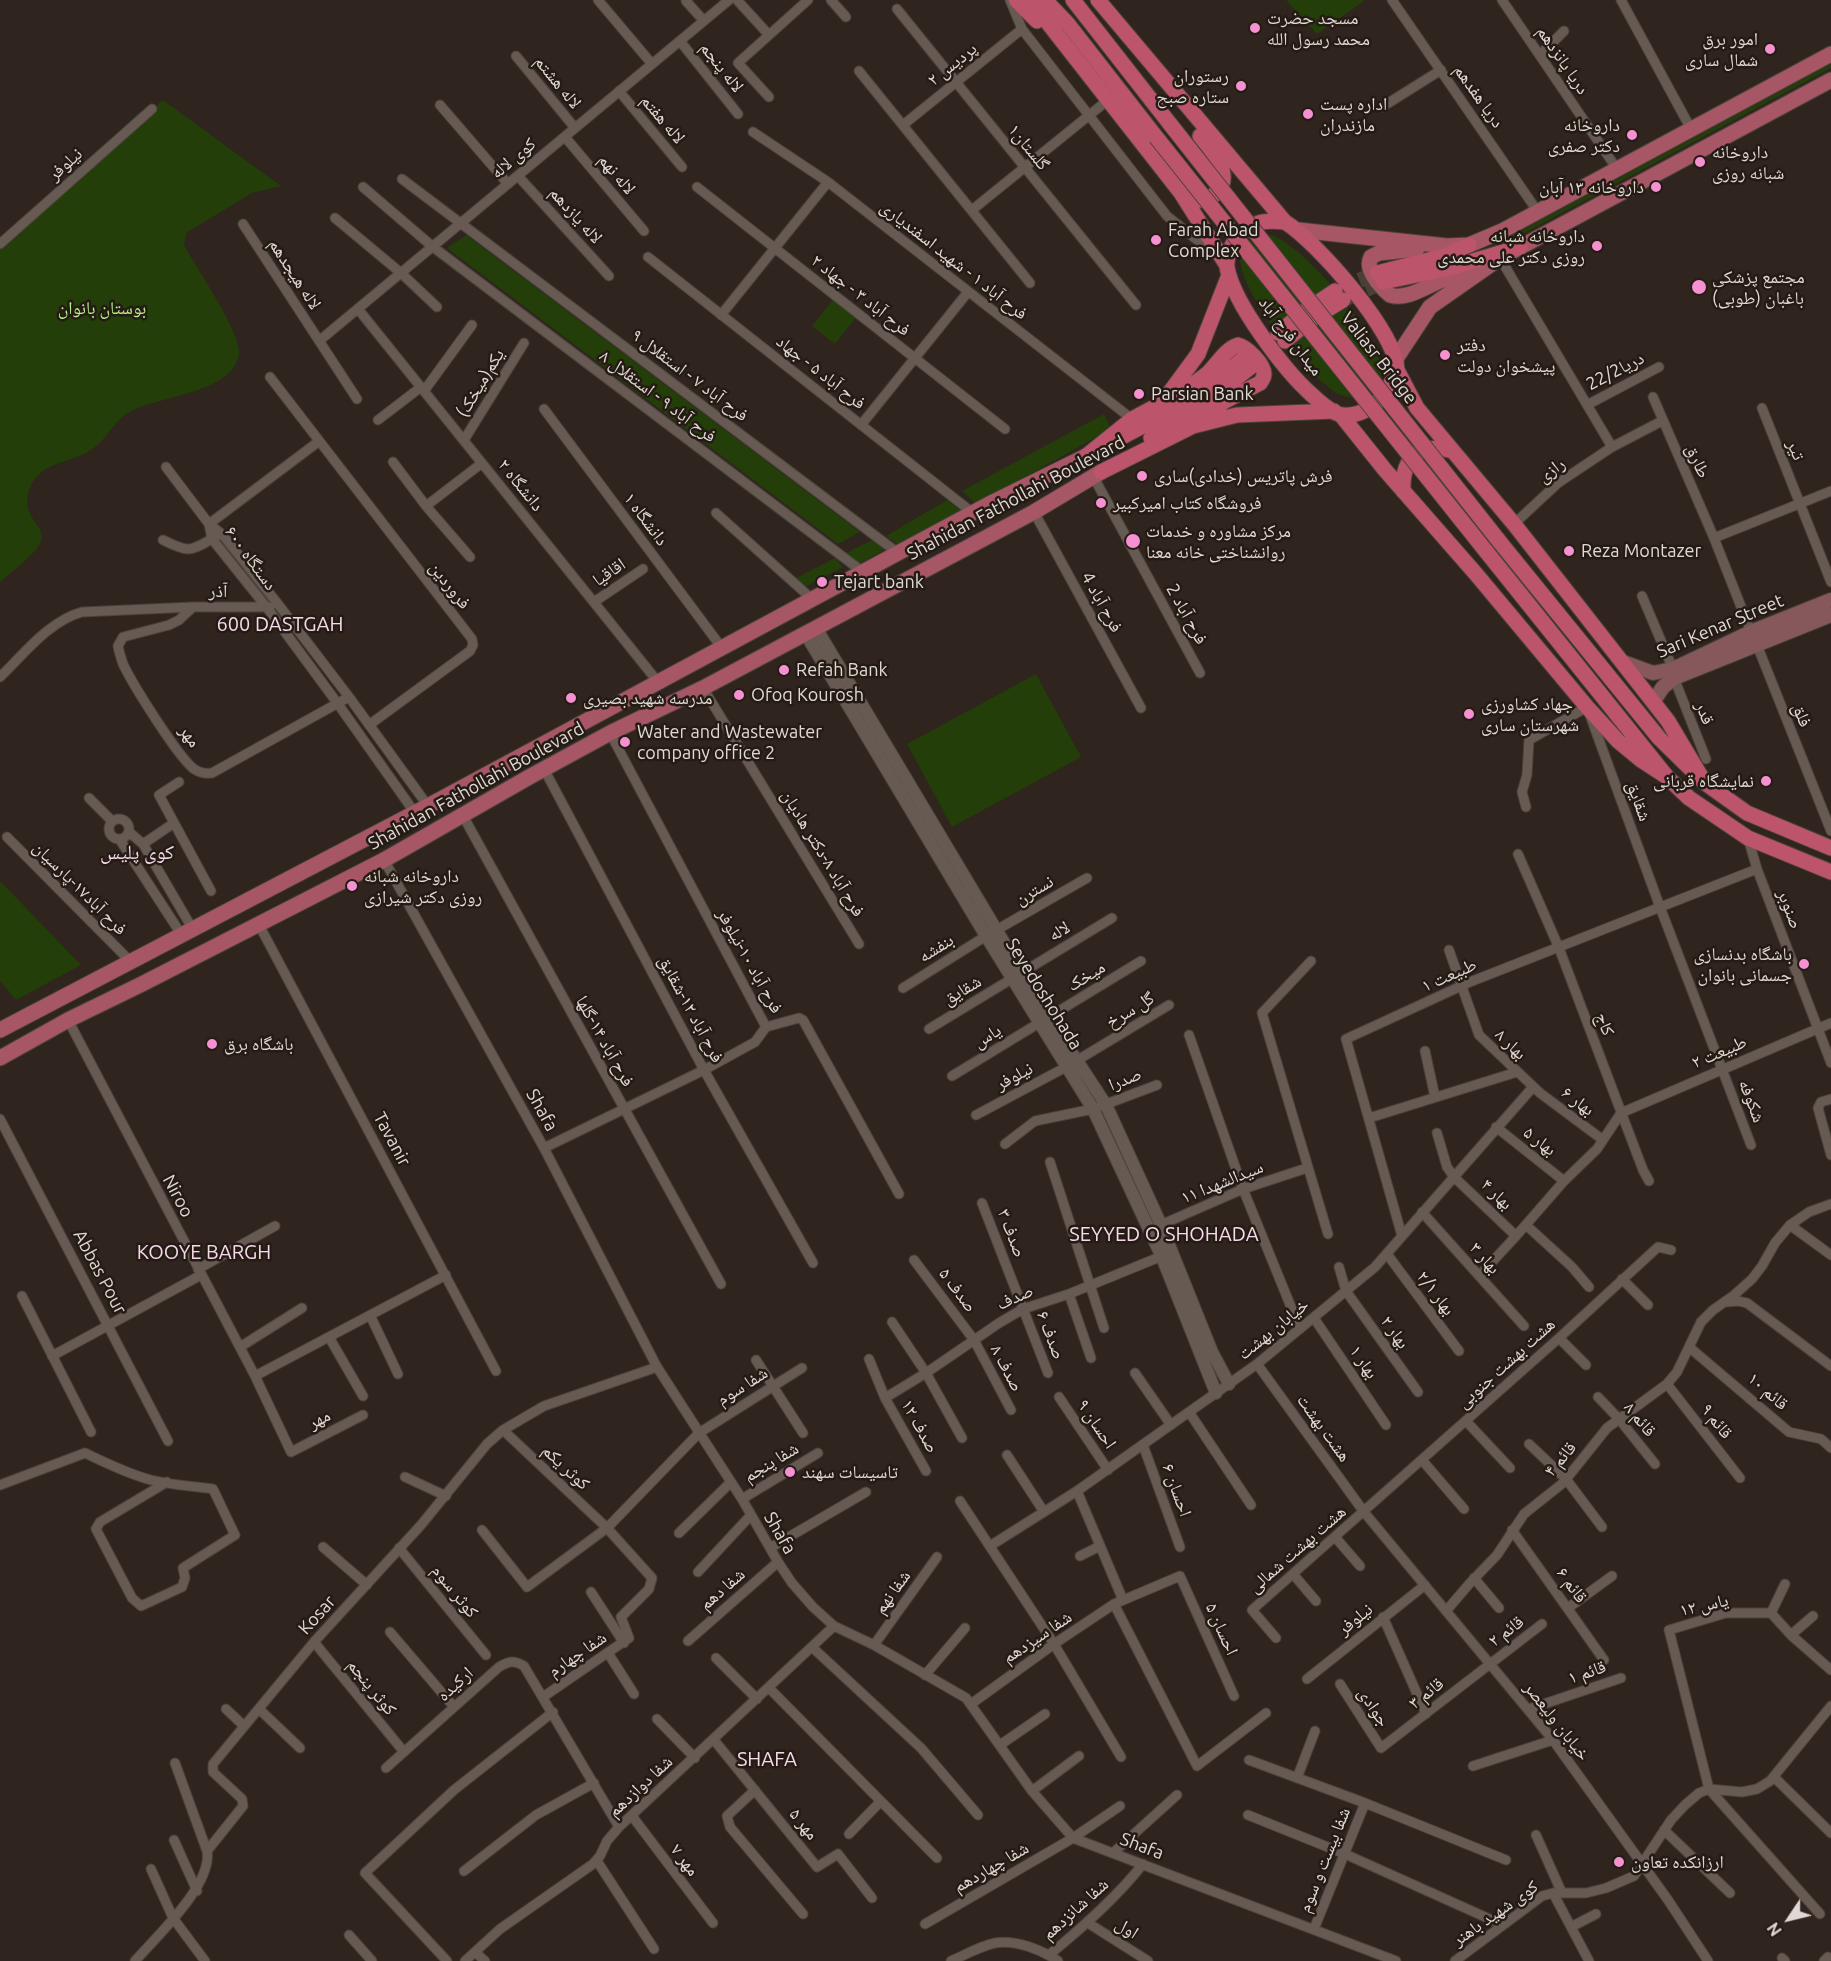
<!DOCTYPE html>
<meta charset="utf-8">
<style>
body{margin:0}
#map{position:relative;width:1831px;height:1961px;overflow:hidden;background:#2f241e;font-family:Ubuntu,sans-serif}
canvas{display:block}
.north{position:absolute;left:1759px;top:1889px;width:60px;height:60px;-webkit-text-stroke:4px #251b15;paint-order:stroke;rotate:235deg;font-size:16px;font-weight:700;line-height:24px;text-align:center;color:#e0d8d4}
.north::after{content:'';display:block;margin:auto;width:21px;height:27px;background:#e0d8d4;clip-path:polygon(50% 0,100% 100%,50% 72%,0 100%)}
</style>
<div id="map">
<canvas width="1831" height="1961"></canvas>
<div class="north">N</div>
</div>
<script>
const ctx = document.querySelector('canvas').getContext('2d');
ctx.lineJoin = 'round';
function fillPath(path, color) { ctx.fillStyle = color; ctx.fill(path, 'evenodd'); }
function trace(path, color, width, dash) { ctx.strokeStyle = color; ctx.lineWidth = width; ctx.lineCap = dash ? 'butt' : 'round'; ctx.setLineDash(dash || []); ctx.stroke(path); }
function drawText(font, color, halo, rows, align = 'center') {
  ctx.font = font + ' Ubuntu,"Noto Naskh Arabic",sans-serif'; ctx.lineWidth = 5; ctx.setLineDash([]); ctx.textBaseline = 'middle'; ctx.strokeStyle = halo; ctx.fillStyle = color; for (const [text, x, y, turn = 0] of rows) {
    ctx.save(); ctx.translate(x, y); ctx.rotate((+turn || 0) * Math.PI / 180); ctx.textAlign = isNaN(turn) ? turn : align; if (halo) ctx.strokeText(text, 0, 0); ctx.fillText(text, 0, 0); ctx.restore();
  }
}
fillPath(new Path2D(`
 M1286 0H1362L1364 1 1317 34Z
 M1831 64V68L1493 250 1470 258H1452L1491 247Z
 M163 100 281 186 252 193 186 233 184 245 188 252C199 272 241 333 239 353 235 392 162 396 133 410 114 419 108 439 91 450 75 461 53 461 38 475 33 480 31 485 29 491 20 517 47 526 41 541 37 554 11 572 0 582V248Z
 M466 235 860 532 838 544 447 248Z
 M1273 235C1297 248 1314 266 1332 286L1274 328C1263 312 1226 261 1246 243 1253 237 1264 236 1273 235Z
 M834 298 857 316 835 344 812 326Z
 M1349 307C1360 324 1387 358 1381 379 1378 390 1365 395 1356 399L1337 394 1312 374 1290 348 1317 324Z
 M1104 414 1111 429 976 504 962 491Z
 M947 500 960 510 899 545 886 536Z
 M874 539 884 550 859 564 846 553Z
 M835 558 843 567 805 587 796 578Z
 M1036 674 1081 757 952 827 907 744Z
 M0 881 81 965 16 1000 0 981Z`), '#233e08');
trace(new Path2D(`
 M1338 289 1377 273
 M1345 299 1383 282`), '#4a3f39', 15, [15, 8]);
const minor = new Path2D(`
 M598 0 652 64
 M737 0 769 35
 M831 0 846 17
 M1010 0 1022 29 1167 216 1216 255
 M1392 0 1538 212
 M1502 0 1617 169
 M1621 0 1691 129
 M686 1 704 21
 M897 9 1136 305
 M680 41 738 114
 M1540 55 1564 31
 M516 56 575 128
 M859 71 1030 283
 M619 91 682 167
 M769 97 738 63 808 0
 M440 105 508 184
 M1382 107 1441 70
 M903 125 1022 29
 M753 132 828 182 1132 419
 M565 137 644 231
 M518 176 609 276
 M402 179 898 553
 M363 187 433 247 863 572
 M697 187 1005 429
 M972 210 1108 100
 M335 218 401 273 437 307
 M243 224 357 399
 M0 244 152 109
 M648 257 973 513
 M1500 258 1612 447
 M358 309 658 682
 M721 315 828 182
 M319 341 729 0
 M270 377 472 639 473 645 470 651 369 725
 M424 391 472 325
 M1653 397 1714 538 1751 632
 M1587 405 1659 367
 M1762 408 1831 582
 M544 409 722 648
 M378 420 421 387
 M861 425 968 292
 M464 440 524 343
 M393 462 426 506
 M166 467 209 524 222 534 278 604 349 697 428 806
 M1093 476 1200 673
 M1034 512 1141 708
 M716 513 812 599
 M209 524 212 539 268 609 338 704 415 813
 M209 524 318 442
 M1514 524 1558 483 1612 447 1662 421
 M1714 538 1831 491
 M163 540C191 554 190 551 217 536
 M470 557 426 506 482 463
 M1642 596 1673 669
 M594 602 643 569
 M193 607 179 620 169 625 123 637 118 646C119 652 121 658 123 664 133 685 178 757 194 769 200 773 205 774 212 773L349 697
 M1757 645 1831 831
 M0 677C24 654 49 621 82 612L193 607H270
 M1674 678 1706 759
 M703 688 859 944
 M610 733 766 1027 799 1018 803 1020 899 1194
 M544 769 704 1070 813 1263
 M179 782 159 795 211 891
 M89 798 112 821
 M1526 807 1522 792 1527 775 1529 740 1587 707 1660 907 1751 1145
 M462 814 721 1284
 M109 829a10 10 0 1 1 20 0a10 10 0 1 1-20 0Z
 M129 832 143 844 192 928
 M7 837 130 961
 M1748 838 1757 869 1831 1063
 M120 840 181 934
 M143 844 174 823
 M1518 854 1559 948 1643 1170 1649 1181
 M384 860 544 1148 657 1367 742 1499 778 1562 792 1583 813 1607 834 1626 874 1645 966 1698 1032 1791 1073 1838 1396 1961
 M258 923 496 1371
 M1449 950 1479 1035 1540 1093 1603 1140
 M1311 961 1262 1013 1328 1234
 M903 988 986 936 1087 878
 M68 1020 255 1376 291 1452 363 1415
 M929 1029 1112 918
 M1189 1035 1243 1189 1300 1329
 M1425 1051 1435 1097
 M1076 1061 1169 1005
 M952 1076 1141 961
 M1831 1099 1821 1102 1818 1108 1831 1155
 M1621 1113 1831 1023
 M976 1115 1068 1066
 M1369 1118 1517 1072
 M0 1119 168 1441
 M1496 1127 1564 1181
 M1437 1133 1447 1167 1454 1177 1516 1236
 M1005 1144 1035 1121 1093 1109 1157 1085
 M544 1148 704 1070 755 1042 766 1027
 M1050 1162 1104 1328
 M982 1203 1048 1373
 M1422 1212 1524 1326
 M1526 1225 1572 1267 1589 1287
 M1790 1225 1831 1255
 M1156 1227 1243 1189 1307 1168
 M1402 1236 1346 1039 1470 982 1757 869
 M1387 1254 1459 1351
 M914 1260 974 1340 1011 1410
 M1339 1267 1346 1291 1418 1392
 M198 1269 275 1226
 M1479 1276 1516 1236 1564 1181 1597 1149 1621 1113
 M1622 1279 1648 1305
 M1069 1294 1091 1358
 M22 1296 91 1432
 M1726 1302 1738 1301 1747 1303 1831 1366
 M370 1315 398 1374
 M1314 1318 1386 1425
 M892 1322 926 1373 962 1438
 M329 1337 363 1396
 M1559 1338 1586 1365
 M240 1347 302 1308
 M1689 1347 1789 1432 1821 1439 1831 1448
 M52 1356 201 1275
 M869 1359 885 1398 926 1471
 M756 1360 803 1433
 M1257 1364 1364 1512 1553 1740 1668 1900 1708 1961
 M1135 1373 1171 1425
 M255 1376 446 1275
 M1667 1384 1740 1478
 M1059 1397 1108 1470
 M1598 1397 1619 1419 1655 1464
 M885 1398 926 1373 999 1323 1023 1309 1069 1294 1167 1254
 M1189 1412 1251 1505
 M1466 1421 1510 1468
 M503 1430 607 1528 652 1578 649 1589 621 1617 629 1638 543 1697
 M1529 1444 1566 1479 1602 1527
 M1143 1445 1180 1547
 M1007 1455 1044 1512
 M1422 1460 1464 1509
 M405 1477 446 1496
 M0 1485 85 1453C106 1463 128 1474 151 1480 171 1485 193 1486 213 1489L235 1535 183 1568 185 1578 182 1587 141 1606 132 1598 96 1529 100 1522 167 1482
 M1077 1491 1123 1600
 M742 1499 818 1453
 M960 1501 1054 1644 1121 1757
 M482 1530 527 1587 607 1528 699 1433 802 1368
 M1512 1530 1604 1660
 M679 1533 731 1482
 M1335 1537 1360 1566
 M990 1546 1077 1491 1257 1364 1375 1267 1533 1087
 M323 1547 367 1585
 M399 1548 486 1655
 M770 1548 866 1492
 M1080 1556 1100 1546
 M698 1572 751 1515
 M1293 1574 1316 1601
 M1474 1578 1499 1608
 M591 1592 624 1643
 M1114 1604 1197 1766 1266 1713
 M1568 1608 1612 1576
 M1446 1611 1470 1583 1497 1555 1524 1514 1563 1483 1607 1428 1667 1384 1677 1372 1701 1322 1713 1310 1733 1296 1752 1279 1762 1266 1775 1243 1790 1225 1809 1212 1831 1204
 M1771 1613 1785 1584
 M1383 1617 1426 1714
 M390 1632 454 1707
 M1791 1635 1813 1616
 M1276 1638 1252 1610 1559 1338 1658 1247 1671 1250
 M688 1641 778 1562
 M314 1642 404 1752
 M874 1645 937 1557
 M813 1648 921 1748 978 1815
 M608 1653 634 1694
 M716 1658 757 1699
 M925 1675 965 1628
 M1307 1679 1425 1585
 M1340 1684 1381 1748 1542 1624
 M769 1688 937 1858
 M971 1704 1054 1644 1114 1604 1180 1576 1234 1696
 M226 1709 244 1726
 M259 1709 300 1748
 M1529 1709 1621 1678
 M657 1719 695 1758
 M714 1740 817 1867 838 1854 872 1898
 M1000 1745 1045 1714
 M1249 1760 1365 1803 1506 1860
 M175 1763 207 1851
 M1473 1766 1553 1740
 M386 1768 499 1667C509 1661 514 1660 524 1666L619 1827
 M1774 1777 1831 1833
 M1297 1778 1315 1731
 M755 1790 727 1816 730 1827 803 1914
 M1032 1791 1079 1756
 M1248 1815 1345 1854 1503 1925
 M632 1816 713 1923
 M1664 1830 1730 1893
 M849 1834 880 1802
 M1536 1835 1562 1893
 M174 1840 197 1891
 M1114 1852 1177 1795
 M597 1861 654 1949
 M151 1869 173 1918 205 1961
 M464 1871 536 1815 594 1783
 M1553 1893 1589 1961
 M1820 1914 1709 1789 1669 1630 1726 1613H1771L1791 1635 1831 1670
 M1088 1923 1148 1961
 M925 1924 1073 1838 1120 1806
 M1571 1927 1596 1914
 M1314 1929 1365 1803
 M349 1935 372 1961
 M475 1952 485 1961
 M1049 1955C1083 1927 1116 1898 1143 1864
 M1782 1958 1785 1961
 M135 1961C157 1936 213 1884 207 1851L243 1806 242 1799 213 1772V1764L314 1642 421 1525 487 1444 503 1430 544 1406 657 1367
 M447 1961 365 1873 454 1790 553 1712
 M465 1961 500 1929 593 1864 600 1856 607 1841 619 1827 834 1626
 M951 1961C965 1955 980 1946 995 1943 1015 1939 1042 1950 1058 1961
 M1455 1961 1542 1896 1553 1893H1586L1606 1888 1634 1876 1671 1820 1685 1805 1699 1793 1709 1789 1742 1792 1757 1789 1770 1781 1831 1706
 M1824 1961 1828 1957`);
const tertiary = new Path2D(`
 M816 628 1049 1018 1106 1105 1161 1225 1212 1352 1229 1384
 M805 633 986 936 1093 1109 1162 1257 1216 1393`);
const secondary = new Path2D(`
 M1623 662 1653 673 1673 669 1751 632 1831 600
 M1653 702 1663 687 1674 678 1831 615`);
const primary = new Path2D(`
 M1298 230 1447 246 1469 245 1502 231 1831 54
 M1417 249 1379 253 1371 257C1364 270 1380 286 1390 295 1406 301 1428 285 1443 280 1453 278 1462 277 1471 275
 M1395 360 1430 307 1500 258 1831 80
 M0 1030 428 806 989 504 1086 456
 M0 1058 68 1020 142 984 384 860 531 776 610 733 703 688 1034 512 1101 472`);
const trunk = new Path2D(`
 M1016 0 1037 21
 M1030 0 1181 193 1226 264
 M1045 0 1068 24 1156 137
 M1073 0 1170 124
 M1098 0 1285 222C1316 241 1396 332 1397 369 1397 373 1394 378 1392 381 1384 400 1364 417 1343 415 1332 414 1320 402 1312 395 1285 371 1233 303 1227 267 1226 257 1231 245 1237 238 1251 221 1265 220 1285 222
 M1194 200C1203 201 1211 199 1217 192 1234 174 1212 151 1200 136
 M1377 273 1444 256 1469 245
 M1383 282 1450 268 1520 247
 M1278 333 1305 311 1335 291
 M1285 341 1312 319 1343 300
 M1397 370 1417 408 1514 524 1668 721 1705 783
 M1167 401C1181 393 1194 384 1207 374 1217 365 1224 350 1238 345 1247 347 1264 364 1264 374 1264 378 1262 380 1260 383L1225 401 1198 423
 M1341 415 1385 470 1476 574 1587 707 1618 741 1641 760 1667 777
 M1151 438 1207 401 1253 365
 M1118 439 1171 411 1200 392 1247 356
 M1086 456 1132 419 1162 403 1198 354 1229 275
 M1101 472 1193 426 1237 415 1334 411
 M1403 491C1402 456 1420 442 1453 451
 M1499 541 1659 738 1705 783 1747 813 1831 848
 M1485 550 1667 777 1689 798 1748 838 1831 872`);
trace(minor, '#4b423d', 11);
trace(tertiary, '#4b423d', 14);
trace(secondary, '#4b423d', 16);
trace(primary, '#4b423d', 17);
trace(trunk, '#4b423d', 17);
trace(minor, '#665a52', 9);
trace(tertiary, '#665a52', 12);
trace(secondary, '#86585c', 14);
trace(primary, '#a65665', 15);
trace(trunk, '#bc546c', 15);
const trunkBridge = new Path2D(`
 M1170 124 1499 541
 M1156 137 1485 550`);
trace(trunkBridge, '#4b423d', 17, []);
trace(trunkBridge, '#bc546c', 15);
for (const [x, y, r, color] of [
 [1255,28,6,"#f590d1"],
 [1770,49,6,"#f590d1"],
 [1241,86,6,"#f590d1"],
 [1308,114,6,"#f590d1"],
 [1632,135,6,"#f590d1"],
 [1700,162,6,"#f590d1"],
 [1656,187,6,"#f590d1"],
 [1156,240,6,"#f590d1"],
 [1597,246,6,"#f590d1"],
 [1699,287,8,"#f590d1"],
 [1445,355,6,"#f590d1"],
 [1139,394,6,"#f590d1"],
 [1142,476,6,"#f590d1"],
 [1101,503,6,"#f590d1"],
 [1133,541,8,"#f590d1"],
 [1569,551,6,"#f590d1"],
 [822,582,6,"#f590d1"],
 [784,670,6,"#f590d1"],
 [739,695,6,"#f590d1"],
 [571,698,6,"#f590d1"],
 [1469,714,6,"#f590d1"],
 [625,742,6,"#f590d1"],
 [1766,781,6,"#f590d1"],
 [352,886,6,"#f590d1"],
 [1804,964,6,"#f590d1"],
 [212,1044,6,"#f590d1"],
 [790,1472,6,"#f590d1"],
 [1619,1862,6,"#f590d1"]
]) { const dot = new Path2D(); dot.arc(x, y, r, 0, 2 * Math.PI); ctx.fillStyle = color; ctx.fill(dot); trace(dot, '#251b15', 2); }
drawText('18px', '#e0d8d4', '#251b15', [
 ["مسجد حضرت",1267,18],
 ["محمد رسول الله",1267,39],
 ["امور برق",1758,39,"right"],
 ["شمال ساری",1758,60,"right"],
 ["رستوران",1229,76,"right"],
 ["ستاره صبح",1229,97,"right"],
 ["اداره پست",1320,104],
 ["مازندران",1320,125],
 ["داروخانه",1620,125,"right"],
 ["دکتر صفری",1620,146,"right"],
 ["داروخانه",1712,152],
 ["شبانه روزی",1712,173],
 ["داروخانه ١٣ آبان",1644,187,"right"],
 ["Farah Abad",1168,230],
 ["Complex",1168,251],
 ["داروخانه شبانه",1585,236,"right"],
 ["روزی دکتر علی محمدی",1585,257,"right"],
 ["مجتمع پزشکی",1712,277],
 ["باغبان (طوبی)",1712,298],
 ["دفتر",1457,345],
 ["پیشخوان دولت",1457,366],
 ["Parsian Bank",1151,394],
 ["فرش پاتریس (خدادی)ساری",1154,476],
 ["فروشگاه کتاب امیرکبیر",1113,503],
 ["مرکز مشاوره و خدمات",1146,531],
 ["روانشناختی خانه معنا",1146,552],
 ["Reza Montazer",1581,551],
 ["Tejart bank",834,582],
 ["Refah Bank",796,670],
 ["Ofoq Kourosh",751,695],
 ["مدرسه شهید بصیری",583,698],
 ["جهاد کشاورزی",1481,704],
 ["شهرستان ساری",1481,725],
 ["Water and Wastewater",637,732],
 ["company office 2",637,753],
 ["نمایشگاه قربانی",1754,781,"right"],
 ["داروخانه شبانه",364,876],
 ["روزی دکتر شیرازی",364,897],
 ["باشگاه بدنسازی",1792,954,"right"],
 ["جسمانی بانوان",1792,975,"right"],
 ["باشگاه برق",224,1044],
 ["تاسیسات سهند",802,1472],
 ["ارزانکده تعاون",1631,1862]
], 'left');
drawText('18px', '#e0d8d4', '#251b15', [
 ["دریا پانزدهم",1563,60,56],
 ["پردیس ۲",952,64,-39],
 ["لاله پنجم",722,67,52],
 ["لاله هشتم",558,82,51],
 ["دریا هفدهم",1479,96,55],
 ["لاله هفتم",663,119,50],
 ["گلستان۱",1029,147,51],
 ["کوی لاله",513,158,-40],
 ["نیلوفر",65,164,-42],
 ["لاله نهم",617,174,50],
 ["لاله یازدهم",576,215,48],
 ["فرح آباد ۱ - شهید اسفندیاری",954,260,38],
 ["لاله هیجدهم",295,274,57],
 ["فرح آباد ۳ - جهاد ۲",861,295,38],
 ["میدان فرح آباد",1291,336,53],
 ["Valiasr Bridge",1379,358,52],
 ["دریا22/2",1615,371,-28],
 ["فرح آباد ۵ - جهاد",821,372,38],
 ["فرح آباد ۷ - استقلال ۹",690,375,37],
 ["یکم(میخک)",480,383,-59],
 ["فرح آباد ۹ - استقلال ۸",658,396,37],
 ["تیر",1796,450,68],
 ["طارق",1698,461,66],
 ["رازی",1551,470,-37],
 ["دانشگاه ۲",521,485,51],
 ["Shahidan Fathollahi Boulevard",1016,498,-28],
 ["دانشگاه ۱",646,519,53],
 ["۶۰۰ دستگاه",251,558,54],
 ["اقاقيا",609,572,-34],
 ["فروردین",450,585,52],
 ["آذر",218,591,1],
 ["فرح آباد 4",1102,602,61],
 ["فرح آباد 2",1187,614,61],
 ["Sari Kenar Street",1720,626,-23],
 ["قدر",1705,713,69],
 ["فلق",1802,715,68],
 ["مهر",190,736,54],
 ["Shahidan Fathollahi Boulevard",476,786,-29],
 ["شقایق",1639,801,70],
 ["فرح آباد ۸-دکتر هادیان",823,853,59],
 ["فرح آباد۱۷-پارسیان",80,888,45],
 ["نسترن",1034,890,-30],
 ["صنوبر",1790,909,69],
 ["لاله",1059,931,-31],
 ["بنفشه",936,948,-32],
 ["فرح آباد ۱۰-نیلوفر",750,961,61],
 ["طبیعت ۱",1449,975,-24],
 ["میخک",1086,976,-32],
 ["شقایق",962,990,-31],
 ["Seyedoshohada",1044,994,58],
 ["فرح آباد ۱۲-شقایق",691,1009,62],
 ["گل سرخ",1130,1010,-31],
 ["کاج",1605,1024,69],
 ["یاس",987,1036,-31],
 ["فرح آباد ۱۴-گلها",605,1041,61],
 ["بهار ۸",1511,1044,44],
 ["طبیعت ۲",1719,1052,-23],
 ["نیلوفر",1014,1076,-28],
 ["صدرا",1125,1079,-22],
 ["بهار ۶",1578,1101,37],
 ["شکوفه",1752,1101,69],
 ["Shafa",542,1110,61],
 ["Tavanir",392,1139,62],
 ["بهار ۵",1540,1141,38],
 ["سیدالشهدا ۱۱",1222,1182,-22],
 ["بهار ۴",1497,1194,44],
 ["Niroo",178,1196,62],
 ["صدف ۳",1012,1233,69],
 ["بهار ۳",1485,1258,48],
 ["Abbas Pour",100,1272,62],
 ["صدف ۵",958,1290,53],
 ["بهار ۲/۱",1436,1293,53],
 ["صدف",1015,1297,-24],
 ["خیابان بهشت",1273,1329,-39],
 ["بهار ۲",1395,1332,55],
 ["صدف ۶",1051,1335,69],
 ["بهار ۱",1364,1362,56],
 ["هشت بهشت جنوبی",1506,1363,-42],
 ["صدف ۸",1007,1368,62],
 ["شفا سوم",742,1386,-32],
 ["قائم ۱۰",1768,1391,41],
 ["مهر",319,1419,-28],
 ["قائم ۸",1640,1419,50],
 ["قائم ۹",1717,1421,52],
 ["احسان ۹",1097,1424,56],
 ["صدف ۱۲",920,1426,61],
 ["هشت بهشت",1324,1428,54],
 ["قائم ۴",1560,1459,-50],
 ["شفا پنجم",771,1462,-31],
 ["کوثر یکم",566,1467,43],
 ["احسان ۶",1177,1490,70],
 ["Shafa",780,1533,60],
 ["هشت بهشت شمالی",1297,1549,-41],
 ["قائم ۶",1572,1585,54],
 ["شفا دهم",722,1589,-41],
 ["کوثر سوم",455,1591,51],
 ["شفا نهم",892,1592,-54],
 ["یاس ۱۲",1704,1605,-13],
 ["Kosar",317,1615,-48],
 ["نیلوفر",1355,1619,-39],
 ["احسان ۵",1222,1629,66],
 ["قائم ۲",1506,1631,-37],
 ["شفا سیزدهم",1037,1637,-34],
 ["شفا چهارم",577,1654,-34],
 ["قائم ۱",1587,1672,-19],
 ["ارکیده",455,1684,-42],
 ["کوثر پنجم",372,1687,51],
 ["قائم ۳",1426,1693,-38],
 ["جوادی",1374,1707,57],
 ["خیابان ولیعصر",1557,1721,52],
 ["شفا دوازدهم",640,1786,-43],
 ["مهر ۵",804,1824,51],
 ["Shafa",1142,1846,21],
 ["مهر ۷",685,1860,53],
 ["شفا بیست و سوم",1324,1860,-68],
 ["شفا چهاردهم",991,1867,-30],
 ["شفا شانزدهم",1075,1909,-42],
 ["کوی شهید باهنر",1495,1913,-35],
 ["اول",1127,1928,33]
]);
drawText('18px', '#b5f087', '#251b15', [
 ["بوستان بانوان",102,308]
]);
drawText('20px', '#f6d9ea', '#251b15', [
 ["600 DASTGAH",280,624],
 ["کوی پلیس",137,852],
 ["SEYYED O SHOHADA",1164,1234],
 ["KOOYE BARGH",204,1252],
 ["SHAFA",767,1759]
]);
</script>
